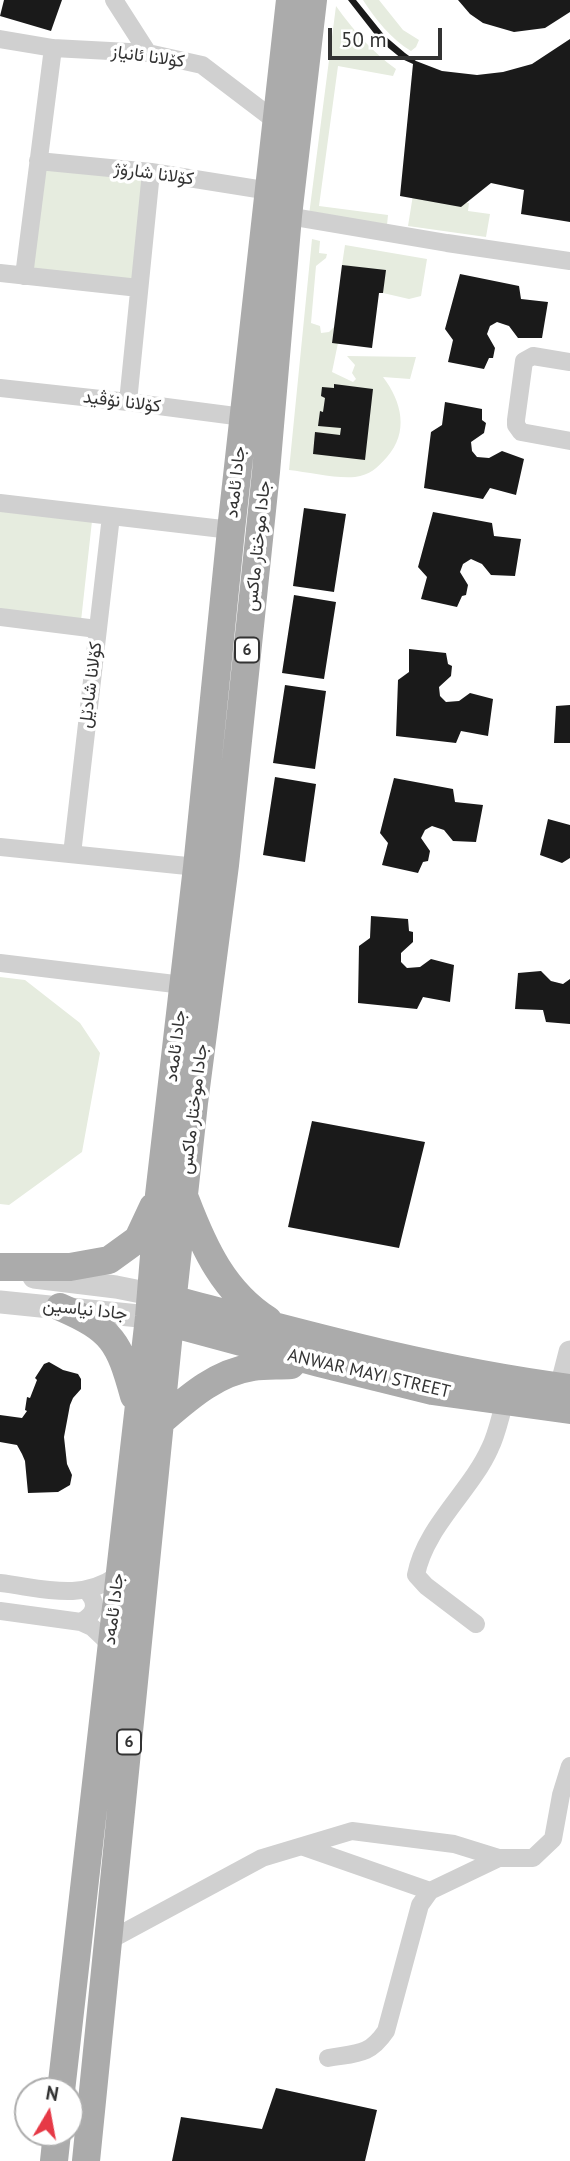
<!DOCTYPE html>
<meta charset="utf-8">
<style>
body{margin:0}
#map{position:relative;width:570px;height:2161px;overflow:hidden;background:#fff;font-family:"PT Sans",sans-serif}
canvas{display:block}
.north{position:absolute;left:14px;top:2077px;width:70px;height:70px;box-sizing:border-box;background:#fff;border:2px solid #adadad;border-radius:50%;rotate:10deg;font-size:19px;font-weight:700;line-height:28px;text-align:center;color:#333}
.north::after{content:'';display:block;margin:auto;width:24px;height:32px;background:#e63946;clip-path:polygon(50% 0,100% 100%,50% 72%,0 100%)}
.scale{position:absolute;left:328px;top:28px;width:114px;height:32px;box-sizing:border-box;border:4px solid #333;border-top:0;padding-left:9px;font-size:21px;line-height:24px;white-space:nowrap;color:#333;-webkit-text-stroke:5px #fff;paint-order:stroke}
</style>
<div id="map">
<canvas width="570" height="2161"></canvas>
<div class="north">N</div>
<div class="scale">50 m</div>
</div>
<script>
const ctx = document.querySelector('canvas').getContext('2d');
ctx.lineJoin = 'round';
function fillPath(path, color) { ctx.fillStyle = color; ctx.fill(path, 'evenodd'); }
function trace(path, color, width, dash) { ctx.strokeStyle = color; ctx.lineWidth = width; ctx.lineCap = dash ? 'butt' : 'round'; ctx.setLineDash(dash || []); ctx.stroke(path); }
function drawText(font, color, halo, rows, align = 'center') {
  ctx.font = font + ' "PT Sans",Vazirmatn,sans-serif'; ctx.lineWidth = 7; ctx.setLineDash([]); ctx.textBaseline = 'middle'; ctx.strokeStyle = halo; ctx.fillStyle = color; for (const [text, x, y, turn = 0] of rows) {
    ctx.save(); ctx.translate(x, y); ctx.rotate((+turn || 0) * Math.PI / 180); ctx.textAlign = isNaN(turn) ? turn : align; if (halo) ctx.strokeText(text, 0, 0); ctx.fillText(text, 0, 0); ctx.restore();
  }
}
fillPath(new Path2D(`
 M363 0H379L403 30 419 40 416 47 411 51C391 39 376 20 363 0Z
 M336 6C354 31 371 51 396 69L393 76 338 66 319 206 388 215 387 225 309 215Z
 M38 161 151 172 139 288 24 276Z
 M413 195 469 203 468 211 490 214 486 237 408 226Z
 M312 239 320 241 319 253 327 254 326 258 316 266 311 323 320 326 321 333 329 332 334 327 332 342 338 343 332 372 353 382 356 379 352 373 355 365 347 356 416 357 410 379 383 377C402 402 409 432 387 457 377 468 370 475 355 477 337 479 308 472 289 470Z
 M345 245 427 259 421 296 409 299 383 293 385 272 342 265Z
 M0 511 92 521 81 621 0 612Z
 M0 977 25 980 80 1023 100 1053 82 1152 9 1205 0 1204Z`), '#e6ecdf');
fillPath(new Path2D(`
 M4 0H62L51 31 0 16Z
 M348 0H356L385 36 405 53 416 61 442 71 477 75 503 72 532 64 570 39V222L521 214 524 190 491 183 461 207 400 196 413 64 402 59 380 41Z
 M458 0H570V12L545 28 514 32 483 23 470 14Z
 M342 265 386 270 383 293H379L372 348 332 343Z
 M460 274 519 286 521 299 548 302 542 338H518L509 326 497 322 490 326 487 334 495 348 493 358H489L484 369 448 362 453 340 445 329Z
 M334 384 373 389 365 460 313 454 315 432 340 435 341 428 318 426 320 411 323 412 325 398 321 396 322 387 334 388Z
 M445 402 482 409V420L486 423 484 433 471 442 472 451 477 457 489 458 502 451 524 459 516 495 490 488 483 499 424 488 431 432 442 425Z
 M304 508 346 514 334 592 293 586Z
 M433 512 492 523 494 536 521 539 515 576 491 575 482 564 471 559 463 564 460 572 468 585 466 595 462 596 457 607 421 599 427 577 418 567Z
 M294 595 336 602 324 679 282 673Z
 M409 649 446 653 448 664 452 666 451 676 439 687 440 696 446 702 459 701 470 693 493 699 488 736 461 731 456 743 396 736 398 680 409 672Z
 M285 685 326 691 315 769 273 763Z
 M570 705V743H554L556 706Z
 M275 777 316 784 305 862 263 855Z
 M394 778 453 789 455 802 483 805 476 842 453 841 444 830 432 826 425 830 421 838 430 851 428 861 423 862 418 873 382 865 388 843 380 833Z
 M548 819 570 825V858L562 863 540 855Z
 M371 916 408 919 409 931 413 932V942L401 953V962L407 968 420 967 431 959 454 965 450 1002 423 997 417 1009 358 1003 359 946 370 938Z
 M541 971 551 981 563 984 570 979V1024L546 1022 543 1010 515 1009 518 973Z
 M312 1121 425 1142 399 1248 288 1227Z
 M49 1362 63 1370 78 1374 81 1379V1389L73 1398 70 1405 64 1437 67 1464 72 1475 70 1485 58 1492 28 1493 25 1461 22 1454 17 1445 0 1442V1415L22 1418 27 1411 25 1410 27 1397 30 1398 37 1380 35 1378 44 1364Z
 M276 2088 377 2110 365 2161H172L181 2117 262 2129Z`), '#1a1a1a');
trace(new Path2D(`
 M114 0 148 53
 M0 39 53 48 148 53 202 65 277 122
 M38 161 151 172 270 191
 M288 216 447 243 570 261
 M0 273 139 288
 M24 276 53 48
 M570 362 533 356 524 361 516 420V425L521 432 570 441
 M0 388 128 402 243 417
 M128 402 151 172
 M0 503 231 530
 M0 617 97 629
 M0 847 197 867
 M72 854 111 516
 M0 963 183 985
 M0 1583C43 1588 81 1602 118 1575
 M0 1611 81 1622 92 1627 110 1644
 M81 1622C96 1614 98 1603 87 1591
 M476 1624 426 1586 416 1575C425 1527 471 1491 490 1448 497 1434 500 1417 505 1401
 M304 1847 430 1891
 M110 1940 262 1858 352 1831 454 1844 499 1858H533L553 1839 561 1795 570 1766
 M328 2058C357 2053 369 2056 386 2031L420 1905 430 1891 499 1858`), '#d0d0d0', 18);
trace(new Path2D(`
 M34 1277 116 1287 151 1294
 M0 1302 149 1317
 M561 1387 570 1352`), '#d0d0d0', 23);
trace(new Path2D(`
 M186 1201C204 1248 224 1292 268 1320
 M0 1267H70L109 1260 138 1239 153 1207
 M156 1295C293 1331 429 1370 570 1388
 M60 1307C113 1330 119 1342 134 1396
 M152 1318 319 1363 432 1391 570 1410
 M160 1422C188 1398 215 1373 253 1367 265 1365 279 1366 291 1365
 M61 2091 149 1317 159 1195 197 867 231 530 290 0
 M54 2161 57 2133
 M86 2161 170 1322 194 1103 225 865 266 472 288 216 313 0`), '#ababab', 28);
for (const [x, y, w] of [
 [247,650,24],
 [129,1742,24]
]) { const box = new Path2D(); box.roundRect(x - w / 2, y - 12.5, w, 25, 5); ctx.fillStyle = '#fff'; ctx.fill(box); trace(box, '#333', 2); }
drawText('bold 16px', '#333', null, [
 ["6",247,650],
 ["6",129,1742]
]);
drawText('18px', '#333', '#fff', [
 ["کۆلانا ئانیاز",148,57,8],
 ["کۆلانا شارۆژ",154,174,8],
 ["کۆلانا نۆڤید",122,402,7],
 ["جادا ئامەد",236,482,-84],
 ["جادا موختار ماكس",258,546,-84],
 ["کۆلانا شادێل",91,685,-83],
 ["جادا ئامەد",176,1046,-83],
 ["جادا موختار ماكس",194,1109,-83],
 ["جادا نیاسین",85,1310,6],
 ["ANWAR MAYI STREET",369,1374,13],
 ["جادا ئامەد",114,1609,-83]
]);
</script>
